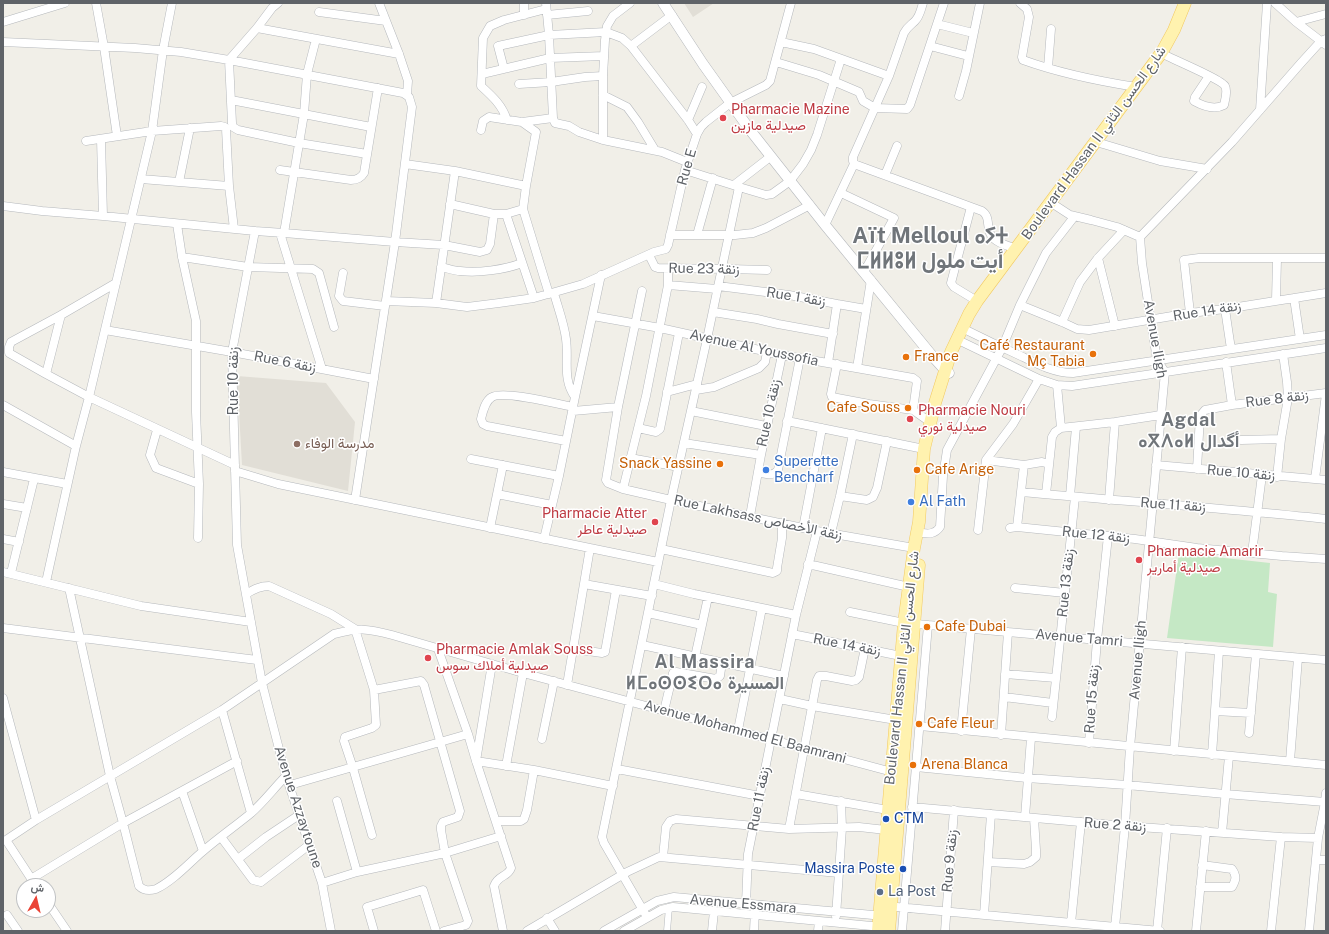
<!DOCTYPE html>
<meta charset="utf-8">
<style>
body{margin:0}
#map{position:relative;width:1329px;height:934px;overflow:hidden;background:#f1efe8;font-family:"Public Sans",Vazirmatn,sans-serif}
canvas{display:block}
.frame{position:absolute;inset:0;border:4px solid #5f6368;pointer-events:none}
.north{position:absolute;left:16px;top:878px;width:40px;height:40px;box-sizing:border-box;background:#fff;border:1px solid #bfc1c3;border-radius:50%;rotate:8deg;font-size:11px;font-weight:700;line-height:16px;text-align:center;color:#5f6368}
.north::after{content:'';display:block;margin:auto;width:14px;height:18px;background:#ea4335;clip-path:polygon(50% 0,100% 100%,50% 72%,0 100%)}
</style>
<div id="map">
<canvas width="1329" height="934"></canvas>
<div class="frame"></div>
<div class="north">ش</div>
</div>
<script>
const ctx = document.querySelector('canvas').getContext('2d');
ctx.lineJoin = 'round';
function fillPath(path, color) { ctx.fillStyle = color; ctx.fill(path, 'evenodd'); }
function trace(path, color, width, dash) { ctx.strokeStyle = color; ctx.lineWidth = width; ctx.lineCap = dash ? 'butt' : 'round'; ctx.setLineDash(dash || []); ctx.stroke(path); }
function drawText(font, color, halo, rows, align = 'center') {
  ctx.font = font + ' "Public Sans",Vazirmatn,"Noto Sans Tifinagh",sans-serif'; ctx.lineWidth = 3; ctx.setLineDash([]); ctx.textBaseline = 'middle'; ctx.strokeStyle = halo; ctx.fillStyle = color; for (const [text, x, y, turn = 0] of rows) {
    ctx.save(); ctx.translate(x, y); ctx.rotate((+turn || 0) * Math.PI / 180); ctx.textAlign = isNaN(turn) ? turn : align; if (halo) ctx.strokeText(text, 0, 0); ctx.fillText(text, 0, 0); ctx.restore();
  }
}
fillPath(new Path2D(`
 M684 3H714L693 17Z
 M237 376 326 383 355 422 348 491 242 465Z`), '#e1ded6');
fillPath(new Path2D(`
 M1179 553 1270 563 1268 592 1277 594 1273 647 1167 638Z`), '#c5e8c5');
const pedestrian = new Path2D(`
 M667 931 669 907`);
const minor = new Path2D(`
 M96 3 104 47 117 136
 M278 3 272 8 257 28 229 60 232 123 233 127 238 130 299 143 367 154
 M379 3 399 54 408 81 407 95
 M524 3V15
 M546 3 549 35 553 118 555 123 569 126 579 132 603 140 662 152 687 162
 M1020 3 1027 9 1029 17 1022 57 1023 60C1059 73 1098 81 1136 87
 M1275 3 1296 22 1326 45
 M319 12 386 21
 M547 15 588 11
 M3 22 65 3
 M1296 22 1326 14
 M937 24 973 33
 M257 28 399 54
 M316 39 307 74 304 114 284 233 395 242 444 245 480 252 487 250 490 244 494 214
 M3 42 135 48 181 52 229 60 403 93 409 97 412 107 395 242 355 500
 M781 42 814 49 889 76
 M631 46 672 15
 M930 46 968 56
 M1167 56C1177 61 1222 80 1225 86 1228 91 1225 100 1224 105 1215 110 1203 106 1194 101L1195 97 1209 76
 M776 62 819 75 859 92 863 101 875 108 907 109 910 105 944 3
 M1048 68 1051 29
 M504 69 498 46 549 35 606 32 622 38 631 46 688 120 697 134
 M482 74 550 58 604 56
 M519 84 551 82 585 77 603 76
 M603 95 627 107 638 122 655 150
 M959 96 966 71 980 3
 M231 100 371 127
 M1260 110 1267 3
 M507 120C502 105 493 97 481 86L483 38 490 26 504 20 546 9
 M688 120 702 87
 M522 122 536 132 526 186
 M481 130 483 121 489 117 522 122 553 118
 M101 139 103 216
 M603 140V76L605 40 607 26 613 16 630 3
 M86 141 152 131 221 126 225 127 226 129 229 186 234 229
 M1096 141 1103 144 1160 161 1207 169
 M405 164 455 171 526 186 523 209 549 294
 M854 164 982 211C991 217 986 228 991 235 995 243 1009 246 1017 249
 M280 170 351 180C357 180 361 178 364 173L378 88
 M685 170 739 187 766 195 772 194 790 181 803 164 811 150 817 135 841 59
 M885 175 897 146
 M141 179 229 186
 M179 182 190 128
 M734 185 770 157
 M841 193 894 218 864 272
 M1050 202 1070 215 1091 220 1117 227 1140 237
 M450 204 494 214H506L523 209
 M3 206 42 211 103 216 255 231 232 352 237 545 262 683 286 776 322 883 331 931
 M971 207 951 283 954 287 977 301
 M506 214 534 298
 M177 224 182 257 196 321V412L199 484 198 538
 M825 225 854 164 853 161V157L889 76 904 33C907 27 911 25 915 21 920 16 921 9 923 3
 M255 231 284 233
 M280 233 322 369
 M670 235H735L753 233 766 228 810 205
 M697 235 713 178
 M649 255 655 267 658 268 728 269 767 270
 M182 257 248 267 313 269 319 273 334 327
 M1098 258 1115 326
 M441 267C447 268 454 271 460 271 478 273 504 270 522 263
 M343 273 339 296 343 301 385 306
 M116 283 61 315 46 374 89 397 235 465
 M668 285 717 289
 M718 286 789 295 837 304 828 363
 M642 291 618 407 606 480 608 483 623 489 671 500 817 531 914 548
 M1294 298 1300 339
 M1276 300 1277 259
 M386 301 436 303 467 307 499 303 534 298 583 284 654 252 666 249 668 245 685 170 697 134 701 127 706 122 730 103 766 85 770 81 791 3
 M436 303 455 171
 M837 304 866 309
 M1020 305 1062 322 1077 329 1089 330 1190 313 1225 309 1326 293
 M1225 309 1231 349
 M713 312 757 319 778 324 833 334
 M1190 313 1184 260 1199 258H1326
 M593 316 660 328 782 355 913 378 917 381 913 410
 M1062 322 1080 282 1098 258 1124 230
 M962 328C982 338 1003 348 1023 357 1039 365 1055 373 1073 373L1326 335
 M105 330 232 352 374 379
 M956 339 1039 379 1057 385 1072 386 1326 348
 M1226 362 1232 405
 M837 364 831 394 832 397 869 404 913 410 930 422
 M857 368 871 280
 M46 374 9 353V347L11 342 61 315
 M696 390 714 387 759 368 765 362 767 352
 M667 392 697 384
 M575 397 601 275
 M3 405 76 446
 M573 411 618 407
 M691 411 766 426
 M787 421 924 449
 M638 428 656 432 660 429 679 333
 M1061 428 1115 422 1161 415
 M157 430 150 455 156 468 199 484
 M1241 440 1281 439
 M566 441 487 426 483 424 481 419C483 411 485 401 492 397 503 390 558 404 573 407
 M684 443 761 455
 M630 458 679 467
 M471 459 559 476
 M1024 465 986 460 1013 424 1039 379
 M1156 465 1326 480
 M1197 469 1200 416 1205 410 1232 405 1326 393
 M235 471 278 484 658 562
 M3 472 67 484
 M758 472C765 474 773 477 778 470L800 358
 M1277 477 1281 439 1288 398 1287 382 1283 354
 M1315 479 1326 394
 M623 489 646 396 668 285V269
 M1021 492C1122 501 1224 508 1326 519
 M497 494 552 505
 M1046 494 1052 437 1055 432 1061 428 1057 385
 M840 496 867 500 873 497 877 488 887 441
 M1070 496 1076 427
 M1109 500 1115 422
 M3 504 27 508
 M750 516 761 455 782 355
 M1017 527 1024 465 1042 462 1049 464
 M490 528 503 465
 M803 528 822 428
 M1010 528 1017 527 1135 539 1197 548 1282 556 1326 559
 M978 530 986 460
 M831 533 840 496 853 434
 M922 533C929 534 935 534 940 527L943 476 947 450 1002 348 1020 305 1046 253 1074 217
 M3 539 19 542
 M544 539 559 476 575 397C562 379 569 360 566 339 564 323 558 308 554 293
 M661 549 773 573 777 571V568L782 538V523
 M1252 553 1262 475
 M808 564 909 587
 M3 572 141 606 251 622
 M11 573 34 479
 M46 582 76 446 89 397 152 131 163 50 172 3
 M584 584 652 596
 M654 584 694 594 796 615
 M69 588 110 776 123 823 139 886C144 891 149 891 156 889 173 881 188 864 202 852 217 839 234 827 250 814 263 803 274 788 286 776
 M1015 588 1065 593
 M246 594C254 589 260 586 269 586L331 614 355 629 374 690 376 725 372 728 345 737 344 741 353 768 372 835
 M850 612 904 623 928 625 1326 660
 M648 613 702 625 708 597
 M3 628 257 660
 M792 634 901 656
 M642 645 784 676
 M438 649 468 734 476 761 511 868C508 877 498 875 494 886L503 931
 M573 649 602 653 605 652 616 590
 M695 657 702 625
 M492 664 476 761 534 770 613 786
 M1005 674 1056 678
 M567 685 590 548
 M374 690 421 681 424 685 460 811 458 817 443 822 441 826V830L445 853 468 921 466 925 444 931
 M1004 697 1053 703
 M3 698 36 820
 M780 699 812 706 896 720
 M222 710 251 813
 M664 711 673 673 676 672 716 679 720 676 722 662
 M1215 711 1251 713
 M1052 717 1075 497
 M920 726 1326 765
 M738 730 762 608
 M961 731 971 629
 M1249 733 1256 654
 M1001 735 1008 632
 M542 739 554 681
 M1089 743 1097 640 1108 536
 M1174 751 1182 647
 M1212 755 1219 651
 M1290 761 1298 658
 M506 766 523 673
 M916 767 1027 778 1127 785 1225 794 1325 802
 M617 769 760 796
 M290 785 468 734
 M182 791 203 851
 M796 794 888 810
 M337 801 357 872
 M912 807 1125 826 1281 837 1318 838
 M1025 817 1031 738
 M496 821H521L524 819 527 810 534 770
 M789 829 817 680 819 676H826L852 681 856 680 859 677 865 648
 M1222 833 1229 756
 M221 837 253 880 261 882 309 845
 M663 857 666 827 670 821 676 819 789 829 859 827 886 830
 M238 859 266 837 299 815
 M1316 860H1326
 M988 862 1024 864 1030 862 1036 857V850L1034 818
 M31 879 123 823 237 761
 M322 883 357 872 445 853 501 836
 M36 886 6 840 36 820 222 710 334 634C359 628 366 628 392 635L523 673 896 773
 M1200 887H1232C1236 880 1237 876 1232 869L1202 865
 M48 903 67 931
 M746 904 748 854 796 615 817 531
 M886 906 1160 931
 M7 915 18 931
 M984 915 991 814
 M836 916 842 828 841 801
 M647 917 604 843 602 837 671 500 707 339 739 187
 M547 918 555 931
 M1071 923 1081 822
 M1115 927 1125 826 1130 747 1165 372 1157 360 1142 263 1140 237 1232 142 1301 63 1321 41 1326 39
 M374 931 367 907 423 890 436 931
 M527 931 627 872 659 857 839 873
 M604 931 657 901 674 897 884 916
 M624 931 661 910 673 907 882 927
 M712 931 714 911
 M754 931 755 909
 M818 931 819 921
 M902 931 928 625
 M945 931 954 810
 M1157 931 1167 828
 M1196 931 1206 831
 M1271 931 1281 837
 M1309 931 1318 838 1325 802 1326 793`);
const tertiary = new Path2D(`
 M663 3 703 64 750 130 825 225 934 358 944 369 949 373`);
const primary = new Path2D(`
 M878 931 904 623 914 548 919 522 924 449 935 403 951 352 969 314 977 301 1162 52 1174 30 1185 3
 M889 931 919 565`);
trace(pedestrian, '#b5b8bc', 7);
trace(minor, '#b5b8bc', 9);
trace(tertiary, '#b5b8bc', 11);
trace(primary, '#f2c960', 13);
trace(pedestrian, '#fff', 6);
trace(minor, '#fff', 8);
trace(tertiary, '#fff', 10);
trace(primary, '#fff2af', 12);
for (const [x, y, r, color] of [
 [723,118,4,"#e0444e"],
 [1093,354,4,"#e8710a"],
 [906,357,4,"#e8710a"],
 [908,408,4,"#e8710a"],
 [910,419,4,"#e0444e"],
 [297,444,4,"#8d6e63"],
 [720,464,4,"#e8710a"],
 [766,470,4,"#3f7fe0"],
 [917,470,4,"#e8710a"],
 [911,502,4,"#3f7fe0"],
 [655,522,4,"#e0444e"],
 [1139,560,4,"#e0444e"],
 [927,627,4,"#e8710a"],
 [428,658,4,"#e0444e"],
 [919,724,4,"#e8710a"],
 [913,765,4,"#e8710a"],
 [886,819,4,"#1a4fb4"],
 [903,869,4,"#1a4fb4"],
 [880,892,4,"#5c6f8a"]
]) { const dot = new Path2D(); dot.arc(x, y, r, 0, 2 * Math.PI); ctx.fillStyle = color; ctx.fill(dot); trace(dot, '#fff', 1.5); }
drawText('14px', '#be3a42', '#fff', [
 ["Pharmacie Mazine",731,110],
 ["صيدلية مازين",731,126],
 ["Pharmacie Nouri",918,411],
 ["صيدلية نوري",918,427],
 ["Pharmacie Atter",647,514,"right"],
 ["صيدلية عاطر",647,530,"right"],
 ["Pharmacie Amarir",1147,552],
 ["صيدلية أمارير",1147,568],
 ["Pharmacie Amlak Souss",436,650],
 ["صيدلية أملاك سوس",436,666]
], 'left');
drawText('14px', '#5f6368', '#fff', [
 ["Boulevard Hassan II شارع الحسن الثاني",1094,143,-54],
 ["Rue E",687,167,-74],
 ["Rue 23 زنقة",704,269,1],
 ["Rue 1 زنقة",796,297,9],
 ["Rue 14 زنقة",1207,311,-9],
 ["Avenue Iligh",1155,339,80],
 ["Avenue Al Youssofia",754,348,12],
 ["Rue 6 زنقة",285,362,11],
 ["Rue 10 زنقة",234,381,-90],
 ["Rue 8 زنقة",1277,399,-7],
 ["Rue 10 زنقة",769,413,-78],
 ["Rue 10 زنقة",1241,473,5],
 ["Rue 11 زنقة",1173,505,4],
 ["Rue Lakhsass زنقة الأخصاص",758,518,12],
 ["Rue 12 زنقة",1096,535,6],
 ["Rue 13 زنقة",1066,583,-84],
 ["Avenue Tamri",1079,638,5],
 ["Rue 14 زنقة",847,645,11],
 ["Avenue Iligh",1138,660,-85],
 ["Boulevard Hassan II شارع الحسن الثاني",902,668,-84],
 ["Rue 15 زنقة",1092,699,-86],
 ["Avenue Mohammed El Baamrani",745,732,15],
 ["Rue 11 زنقة",759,799,-79],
 ["Avenue Azzaytoune",298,807,72],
 ["Rue 2 زنقة",1115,825,4],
 ["Rue 9 زنقة",950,861,-85],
 ["Avenue Essmara",743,904,5]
]);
drawText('14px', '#c56008', '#fff', [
 ["Café Restaurant",1085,346,"right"],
 ["Mç Tabia",1085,362,"right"],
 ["France",914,357],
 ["Cafe Souss",900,408,"right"],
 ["Snack Yassine",712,464,"right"],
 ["Cafe Arige",925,470],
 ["Cafe Dubai",935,627],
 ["Cafe Fleur",927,724],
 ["Arena Blanca",921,765]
], 'left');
drawText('14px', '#785e54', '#fff', [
 ["مدرسة الوفاء",305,444]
], 'left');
drawText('14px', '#366cbe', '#fff', [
 ["Superette",774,462],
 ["Bencharf",774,478],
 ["Al Fath",919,502]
], 'left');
drawText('14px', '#164399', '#fff', [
 ["CTM",894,819],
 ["Massira Poste",895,869,"right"]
], 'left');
drawText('14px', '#4e5e75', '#fff', [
 ["La Post",888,892]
], 'left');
ctx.letterSpacing = '1px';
drawText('bold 18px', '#70757a', '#fff', [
 ["Agdal",1189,420],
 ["ⴰⴳⴷⴰⵍ أگدال",1189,441],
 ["Al Massira",705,662],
 ["ⵍⵎⴰⵙⵙⵉⵔⴰ المسيرة",705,683]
]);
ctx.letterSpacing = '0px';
drawText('bold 22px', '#70757a', '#fff', [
 ["Aït Melloul ⴰⵢⵜ",930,236],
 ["ⵎⵍⵍⵓⵍ أيت ملول",930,261]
]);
</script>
